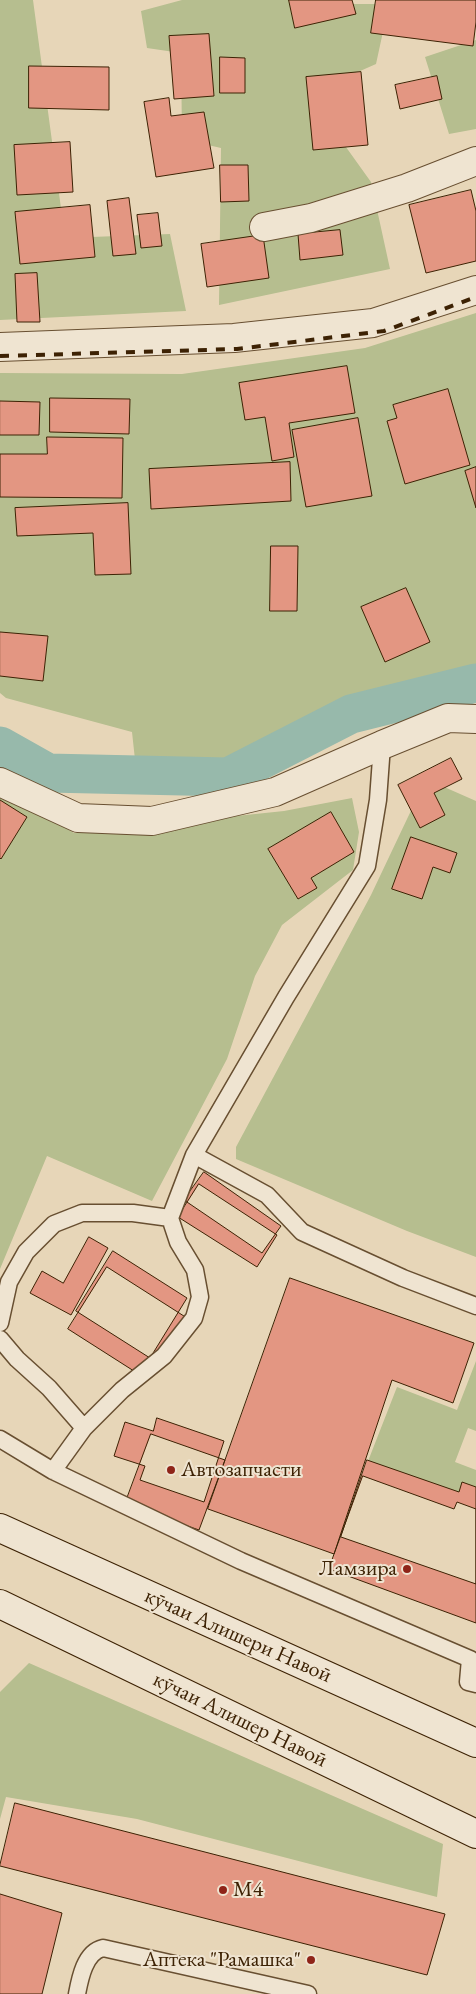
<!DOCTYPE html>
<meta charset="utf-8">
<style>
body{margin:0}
canvas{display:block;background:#e7d6b8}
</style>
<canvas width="476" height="1994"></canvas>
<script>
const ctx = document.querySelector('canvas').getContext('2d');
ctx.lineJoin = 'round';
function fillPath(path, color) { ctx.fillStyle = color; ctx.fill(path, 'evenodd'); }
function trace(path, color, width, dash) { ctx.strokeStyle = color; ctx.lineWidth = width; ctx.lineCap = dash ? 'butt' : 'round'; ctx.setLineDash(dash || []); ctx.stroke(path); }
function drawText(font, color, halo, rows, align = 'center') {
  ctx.font = font + ' "EB Garamond",serif'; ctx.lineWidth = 4; ctx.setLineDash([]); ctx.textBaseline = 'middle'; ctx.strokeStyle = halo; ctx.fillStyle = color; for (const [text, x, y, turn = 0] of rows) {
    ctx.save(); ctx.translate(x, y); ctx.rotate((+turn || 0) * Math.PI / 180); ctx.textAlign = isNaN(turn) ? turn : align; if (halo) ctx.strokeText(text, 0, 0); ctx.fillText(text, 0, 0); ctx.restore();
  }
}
fillPath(new Path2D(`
 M0 0H33L65 238 170 234 186 311 0 320Z
 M182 0H311L312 4H389L376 64 308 94 371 182 390 269 219 305 221 148 182 139 181 53 147 48 141 11Z
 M476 40V129L449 134 425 57Z
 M476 313V668L349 701 224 765 137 778 132 732 6 698 0 693V373L182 374 365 348Z
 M426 779 476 801V1257L407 1231 236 1159V1147L371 895Z
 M0 789 74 833 284 811 352 798 359 832 353 870 282 925 255 976 227 1059 152 1201 47 1156 0 1269Z
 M476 1361V1431L468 1428 455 1462 476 1470V1503L363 1474 397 1387 457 1410Z
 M29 1663 443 1844 437 1897 137 1819 6 1797 0 1819V1692Z`), '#b6be8f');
trace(new Path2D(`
 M0 746 48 773 228 777 351 714 476 683`), '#97b9ab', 39);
const building = new Path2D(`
 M289 0H352L356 14 295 28Z
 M376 0H476V22L473 46 371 33Z
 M209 34 214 96 174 99 169 36Z
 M220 57 245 58V93H220Z
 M29 66 109 67V110L29 108Z
 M361 72 368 145 313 150 306 77Z
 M437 76 442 99 400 109 395 85Z
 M169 98 171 116 204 112 214 168 156 177 144 102Z
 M70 142 73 192 17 195 14 145Z
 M220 165H248L249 201 221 202Z
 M471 190 476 211V261L426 273 409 205Z
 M129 198 136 254 113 256 107 201Z
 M90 205 95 257 20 264 15 212Z
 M158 213 162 246 141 248 137 215Z
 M340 230 343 255 300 260 298 234Z
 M263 235 269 278 207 287 201 244Z
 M37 273 40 322H17L15 274Z
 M347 366 355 413 289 423 294 457 272 461 265 417 245 420 239 383Z
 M448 389 470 465 405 484 387 421 397 418 393 405Z
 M50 398 130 399 129 434 50 432Z
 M0 401 40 402 39 435H0Z
 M358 418 372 496 306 507 292 430Z
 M47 437 123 438 122 498 0 497V454H47Z
 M290 462 291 501 151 509 149 469Z
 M476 467V508L465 471Z
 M128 503 131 574 95 575 93 533 17 536 15 508Z
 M271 546H298L297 611H270Z
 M406 588 430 642 385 662 361 607Z
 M0 632 48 636 43 681 0 676Z
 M451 758 462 779 434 793 445 815 420 828 398 785Z
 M0 800 27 817 1 859 0 858Z
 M331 812 354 852 311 878 317 888 298 899 268 849Z
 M411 837 457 853 450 873 433 867 422 899 392 889Z
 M204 1172 281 1226 262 1253 184 1200Z
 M199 1184 277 1235 257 1267 178 1217Z
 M89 1237 108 1248 71 1315 30 1293 42 1271 63 1283Z
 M113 1251 187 1298 150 1358 76 1311Z
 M107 1267 187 1318 148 1380 68 1329Z
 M290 1278 474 1343 453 1403 392 1380 334 1554 208 1509Z
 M157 1418 224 1441 204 1502 140 1480 145 1466 114 1456 125 1422 153 1431Z
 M151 1434 225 1460 199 1530 125 1504Z
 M367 1460 459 1492 462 1482 476 1487V1584L341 1537Z
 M363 1476 454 1509 457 1502 476 1509V1623L329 1569Z
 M15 1803 445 1914 427 1975 0 1866Z
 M0 1894 62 1913 42 1994H0Z`);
fillPath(building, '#e39682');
trace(building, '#3d2204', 1);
const lane = new Path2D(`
 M194 1155 267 1195 302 1232 403 1278 476 1306
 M0 1323 9 1282 26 1252 54 1224 82 1213H133L170 1218
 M0 1339 17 1359 49 1388 84 1428
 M0 1439 53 1471 241 1561 470 1659 468 1682 476 1684
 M53 1471 84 1428 122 1390 164 1356 194 1318 200 1297 195 1270 178 1242 170 1218 194 1155 286 997 367 866 378 800 382 745
 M77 1994C80 1978 85 1952 103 1948L308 1994`);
const street = new Path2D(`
 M264 227 311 218 407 188 476 161
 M0 347 234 338 373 323 476 290
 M0 782 78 818 152 821 275 792 382 745 448 718 476 719`);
const secondary = new Path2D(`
 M0 1528 476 1743
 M0 1604 476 1834`);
trace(lane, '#684f31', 19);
trace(street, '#684f31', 30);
trace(secondary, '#3d2204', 30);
trace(lane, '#efe4d1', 16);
trace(street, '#efe4d1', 28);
trace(secondary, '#efe4d1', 28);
trace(new Path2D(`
 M0 356 237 349 384 331 476 297`), '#3d2204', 4, [9, 9]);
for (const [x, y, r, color] of [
 [171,1470,5,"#8f2418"],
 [407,1569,5,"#8f2418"],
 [223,1890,5,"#8f2418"],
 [311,1960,5,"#8f2418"]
]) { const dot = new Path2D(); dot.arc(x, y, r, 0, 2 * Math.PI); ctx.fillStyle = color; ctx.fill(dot); trace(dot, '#efe4d1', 2); }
drawText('22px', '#3d2204', '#efe4d1', [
 ["Автозапчасти",181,1470],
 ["Ламзира",397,1569,"right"],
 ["М4",233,1890],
 ["Аптека \"Рамашка\"",301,1960,"right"]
], 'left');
drawText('22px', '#3d2204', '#efe4d1', [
 ["кӯчаи Алишери Навоӣ",238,1636,24],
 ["кӯчаи Алишер Навоӣ",240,1720,26]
]);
</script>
